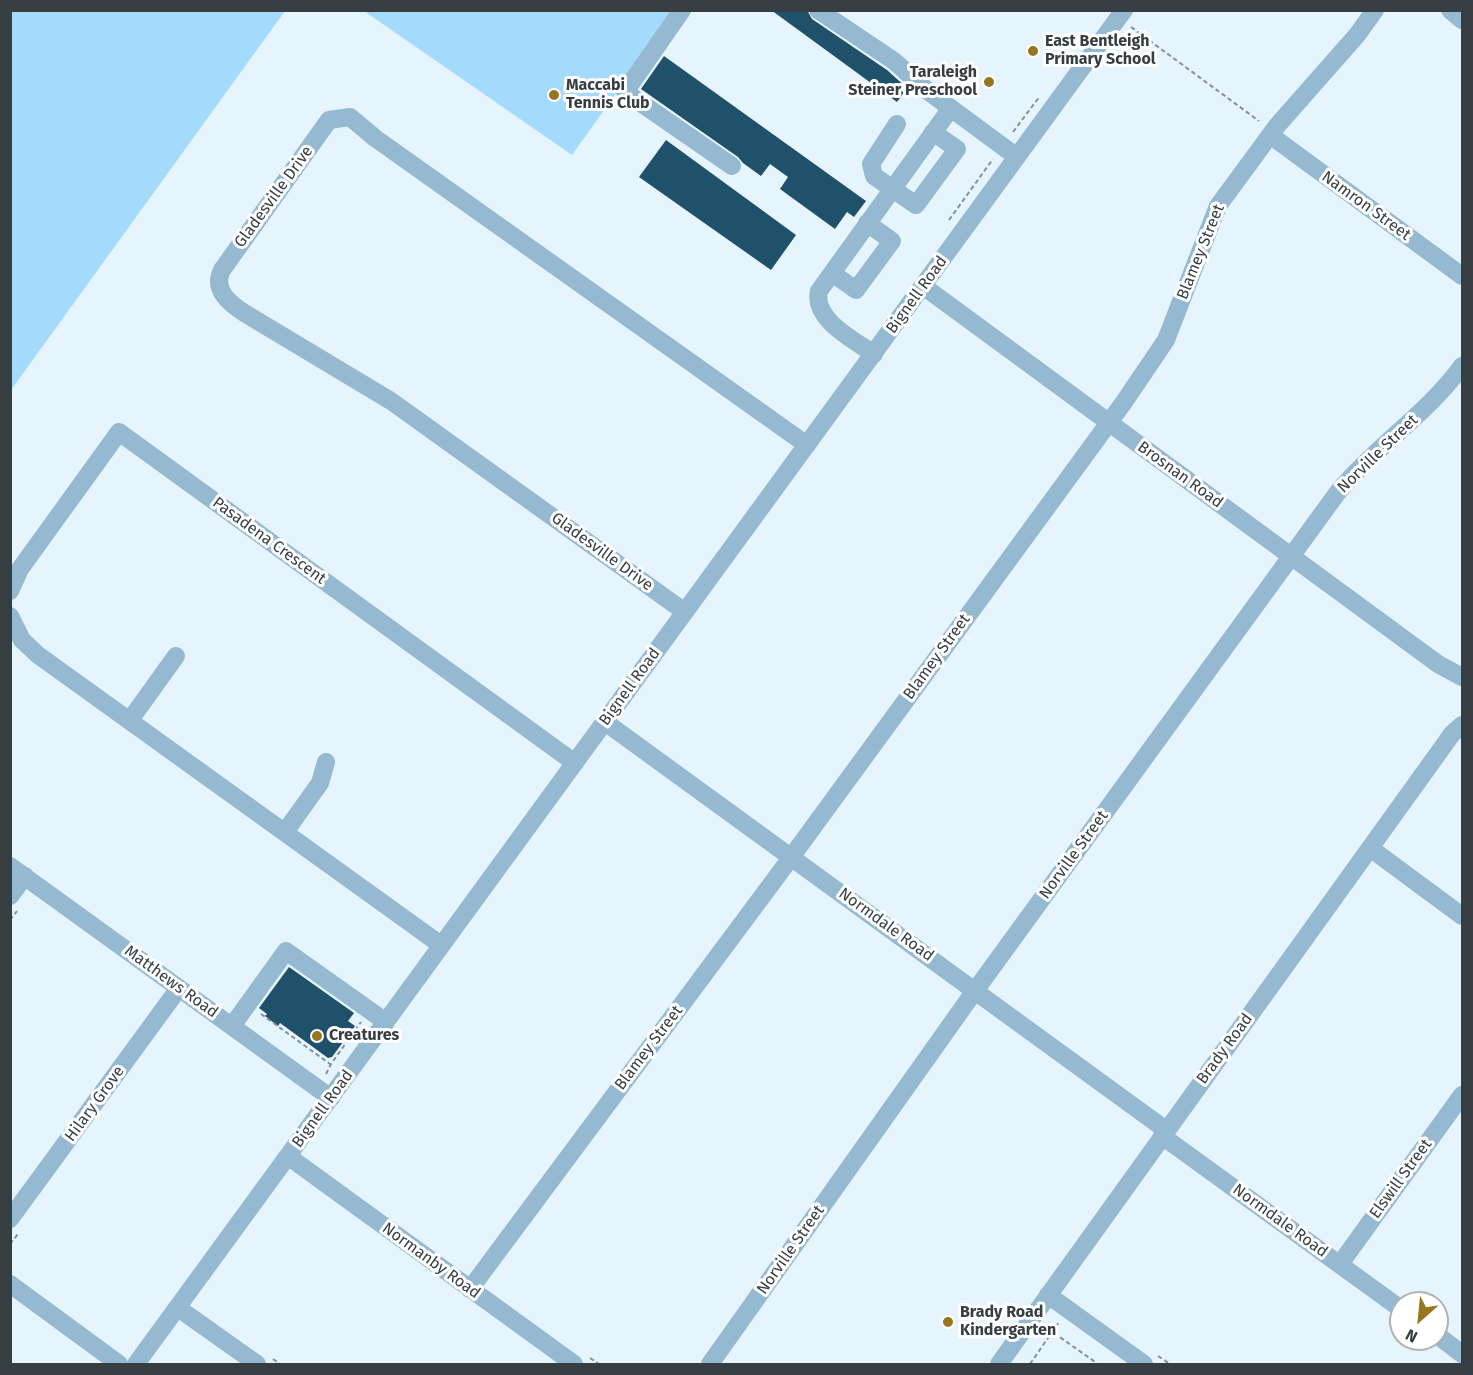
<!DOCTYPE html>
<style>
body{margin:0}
#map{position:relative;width:1473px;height:1375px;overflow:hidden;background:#e5f4fd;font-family:"Fira Sans",sans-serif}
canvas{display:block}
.frame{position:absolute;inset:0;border:12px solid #363e42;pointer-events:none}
.north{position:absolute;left:1389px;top:1291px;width:60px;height:60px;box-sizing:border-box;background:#fff;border:2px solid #afb2b3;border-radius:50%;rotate:207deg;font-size:16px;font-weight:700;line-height:24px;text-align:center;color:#363e42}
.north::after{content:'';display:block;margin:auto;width:21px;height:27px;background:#98761f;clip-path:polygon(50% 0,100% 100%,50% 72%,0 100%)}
</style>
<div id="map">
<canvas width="1473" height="1375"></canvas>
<div class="frame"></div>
<div class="north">N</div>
</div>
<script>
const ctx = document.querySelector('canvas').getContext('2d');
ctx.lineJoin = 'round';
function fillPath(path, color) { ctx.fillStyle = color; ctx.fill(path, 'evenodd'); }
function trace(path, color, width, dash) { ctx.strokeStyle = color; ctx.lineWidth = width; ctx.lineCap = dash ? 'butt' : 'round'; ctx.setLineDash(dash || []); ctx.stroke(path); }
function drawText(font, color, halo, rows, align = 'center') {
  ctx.font = font + ' "Fira Sans",sans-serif'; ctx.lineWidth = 6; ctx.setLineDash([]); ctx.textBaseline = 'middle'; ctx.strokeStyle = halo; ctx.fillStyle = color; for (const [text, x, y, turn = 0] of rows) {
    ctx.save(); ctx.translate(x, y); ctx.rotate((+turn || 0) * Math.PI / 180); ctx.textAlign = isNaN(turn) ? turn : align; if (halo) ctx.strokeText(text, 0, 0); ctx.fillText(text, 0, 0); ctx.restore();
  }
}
fillPath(new Path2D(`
 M11 10 285 11 11 390 10 11Z
 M364 11H675L572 155Z`), '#a4dbfc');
fillPath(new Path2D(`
 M771 10H807L812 19 887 70 907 88 897 102Z
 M664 56 866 201 854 217 847 212 835 229 780 189 788 177 770 164 761 176 743 163 738 157 641 89Z
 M666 140 796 235 771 270 639 177Z
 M289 967 354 1013 348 1021 355 1026 332 1057 328 1058 280 1023 278 1026 265 1016 267 1014 259 1008Z`), '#20516b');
trace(new Path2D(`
 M1131 27 1259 121
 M1013 132 1040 96
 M949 220 993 159
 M10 920 17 911
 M261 1014 330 1064
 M326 1074 331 1064 361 1022
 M10 1244 18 1234
 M1054 1333 1098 1364
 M1158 1356 1170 1364
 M590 1358 599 1364
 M273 1359 280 1364
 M1030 1364 1059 1322`), '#869197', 2, [4.5, 3]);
trace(new Path2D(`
 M682 10 625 92 732 166
 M818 10 894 61 929 92 1017 157
 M1450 10 1462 20
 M897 124 871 164 874 176 916 205 957 149 933 132
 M1270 135 1462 276
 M832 273 856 290 892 241 867 223
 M923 286 1438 664 1462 677
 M874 354C854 340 812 319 819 291L951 108
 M10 591 20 569 119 432 575 763
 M685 612 391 401 246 314C230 304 212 290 222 270L329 120 350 117 375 138 807 445
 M10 616 22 640 38 655 441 945
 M130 720 176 656
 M605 722 1166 1130
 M285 832 320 783 326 762
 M1370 848 1462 916
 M10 866 331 1098
 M10 896 25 876
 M232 1026 286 951 386 1022
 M1162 1136 1401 1309
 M289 1157 574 1364
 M10 1219 179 988
 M1340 1264 1462 1095
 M10 1284 119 1364
 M470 1289 784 867 1124 402 1166 340 1218 206 1276 127 1357 35 1375 10
 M1048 1295 1144 1364
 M178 1308 257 1364
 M1437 1335 1462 1354
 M136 1364 1124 10
 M710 1364 969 999 1338 492C1376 446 1427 414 1462 366
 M999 1364 1452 734 1462 725`), '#94b9d0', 18);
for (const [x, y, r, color] of [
 [1033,51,6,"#98761f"],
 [989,82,6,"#98761f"],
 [554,95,6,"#98761f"],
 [317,1036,6,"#98761f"],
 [948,1322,6,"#98761f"]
]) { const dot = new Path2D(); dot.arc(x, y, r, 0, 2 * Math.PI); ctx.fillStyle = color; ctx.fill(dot); trace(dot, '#fff', 2); }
drawText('bold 16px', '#363e42', '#fff', [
 ["East Bentleigh",1045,42],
 ["Primary School",1045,60],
 ["Taraleigh",977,73,"right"],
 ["Steiner Preschool",977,91,"right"],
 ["Maccabi",566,86],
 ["Tennis Club",566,104],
 ["Creatures",329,1036],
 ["Brady Road",960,1313],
 ["Kindergarten",960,1331]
], 'left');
drawText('16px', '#363e42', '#fff', [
 ["Gladesville Drive",274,197,-54],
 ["Namron Street",1366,206,36],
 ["Blamey Street",1201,252,-68],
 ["Bignell Road",917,295,-54],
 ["Norville Street",1378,454,-44],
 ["Brosnan Road",1180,475,36],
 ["Pasadena Crescent",269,541,36],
 ["Gladesville Drive",602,552,36],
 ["Blamey Street",937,657,-54],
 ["Bignell Road",630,687,-54],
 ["Norville Street",1074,855,-54],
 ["Normdale Road",886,925,36],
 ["Matthews Road",171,982,36],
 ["Blamey Street",649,1048,-53],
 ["Brady Road",1225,1049,-54],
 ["Hilary Grove",95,1104,-54],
 ["Bignell Road",323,1109,-54],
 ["Elswill Street",1401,1179,-54],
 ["Normdale Road",1280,1221,36],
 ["Norville Street",791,1250,-55],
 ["Normanby Road",431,1261,36]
]);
</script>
